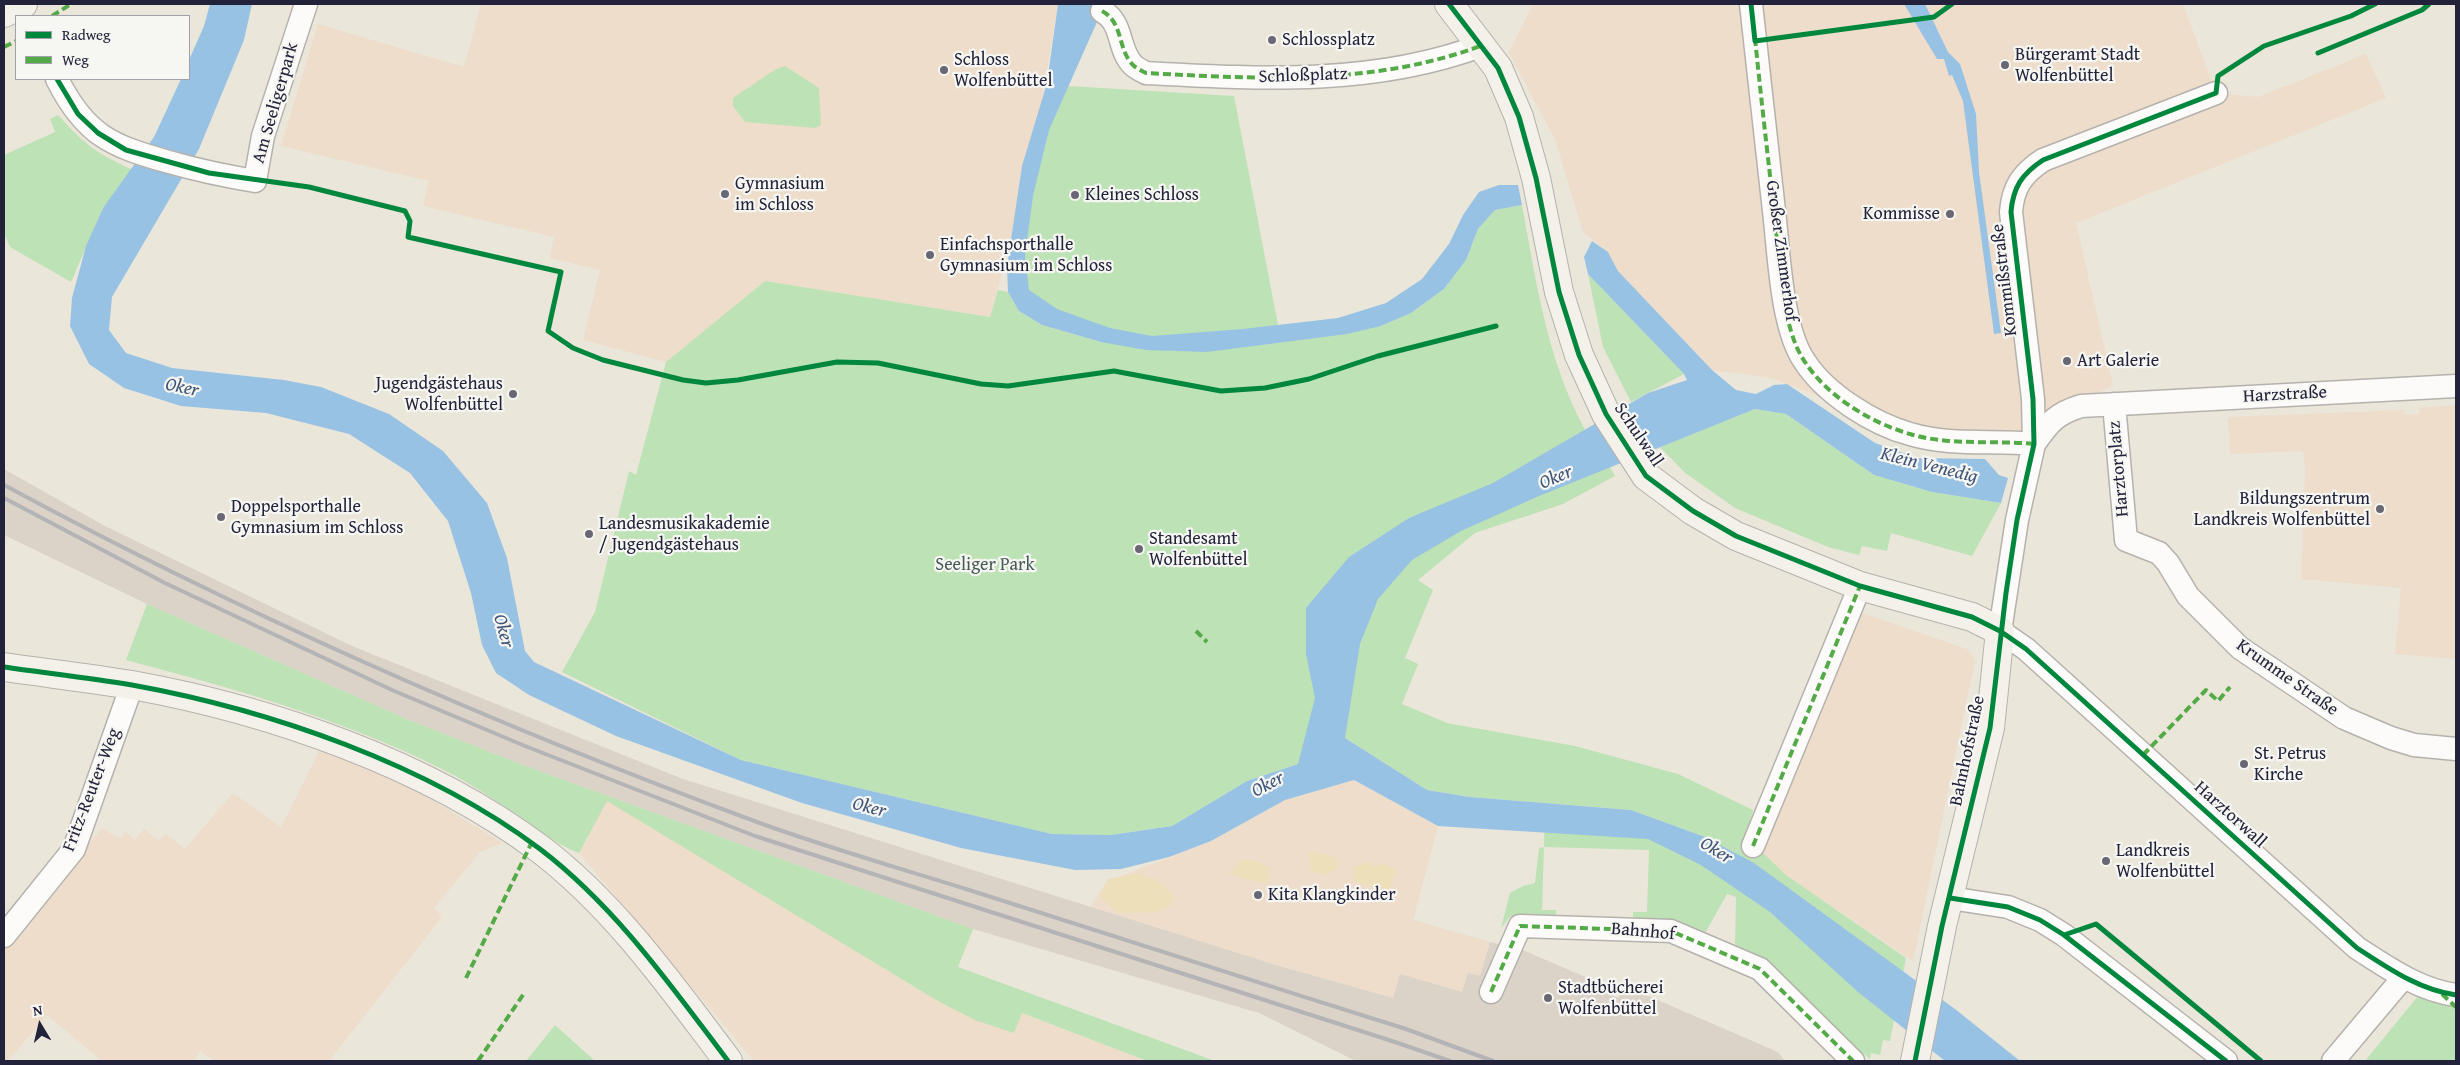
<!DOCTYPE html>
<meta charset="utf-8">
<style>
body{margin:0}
#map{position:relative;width:2460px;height:1065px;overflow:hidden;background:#ebe6da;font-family:"Gentium Book Plus",serif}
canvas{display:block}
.frame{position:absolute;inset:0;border:5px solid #22223b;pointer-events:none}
.legend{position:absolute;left:15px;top:15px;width:175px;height:65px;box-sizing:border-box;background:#f6f6f2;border:1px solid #a1a1a9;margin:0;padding:6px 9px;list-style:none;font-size:15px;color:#22223b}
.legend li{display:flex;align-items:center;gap:10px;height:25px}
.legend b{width:25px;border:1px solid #a1a1a9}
.north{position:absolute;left:15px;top:1000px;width:50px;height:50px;-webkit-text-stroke:4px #f6f6f2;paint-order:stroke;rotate:351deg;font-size:14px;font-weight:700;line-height:20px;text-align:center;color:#22223b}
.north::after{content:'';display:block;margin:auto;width:18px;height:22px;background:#22223b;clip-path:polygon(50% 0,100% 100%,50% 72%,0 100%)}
</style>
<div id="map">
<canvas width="2460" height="1065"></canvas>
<div class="frame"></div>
<ul class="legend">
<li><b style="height:6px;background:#00873e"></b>Radweg</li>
<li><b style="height:6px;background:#53aa46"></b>Weg</li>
</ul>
<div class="north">N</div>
</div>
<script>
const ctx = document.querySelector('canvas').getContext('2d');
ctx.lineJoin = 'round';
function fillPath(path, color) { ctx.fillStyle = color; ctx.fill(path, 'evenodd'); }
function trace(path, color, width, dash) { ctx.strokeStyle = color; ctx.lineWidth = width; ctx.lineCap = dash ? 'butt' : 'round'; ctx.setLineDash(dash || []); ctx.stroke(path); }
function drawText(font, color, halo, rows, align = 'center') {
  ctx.font = font + ' "Gentium Book Plus",serif'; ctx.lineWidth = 4.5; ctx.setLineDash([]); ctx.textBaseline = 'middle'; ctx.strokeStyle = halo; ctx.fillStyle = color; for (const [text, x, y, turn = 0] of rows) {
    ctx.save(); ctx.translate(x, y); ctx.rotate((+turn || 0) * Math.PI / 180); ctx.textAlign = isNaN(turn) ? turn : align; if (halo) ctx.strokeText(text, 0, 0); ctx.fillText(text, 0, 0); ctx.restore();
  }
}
fillPath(new Path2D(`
 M481 4H1058L1031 167 990 317 765 281 666 362 583 340 600 270 550 258 554 237 423 206 429 181 281 146 318 24 464 67Z
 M1533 4H2174L2176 6 2183 4 2216 93 2258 97 2366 54 2386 98 2076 223 2113 385 2067 410 2034 444 1913 433 1772 378 1712 370 1618 271 1608 252 1583 232 1555 139 1509 53Z
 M2456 405V659L2395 654 2401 588 2301 579 2305 470 2303 451 2230 454 2228 417 2404 410 2405 415 2419 414V408Z
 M1859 612 1967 649 1975 660 1913 961 1786 875 1760 850Z
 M320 749 412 788 503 843 480 852 434 908 442 917 329 1061H214L201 1051 193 1061H102L47 1015 8 1061H4V950L102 828 120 839 126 832 135 840 144 829 159 841 165 833 185 849 233 793 281 827Z
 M1354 780 1438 826 1413 920 1490 942 1480 976 1462 992 1400 975 1393 998 1276 965 1090 908 1106 882 1211 841 1285 800Z
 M607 800 938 1001 1021 1013 1147 1061H754L579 853Z`), '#eeddca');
fillPath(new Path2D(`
 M4 469 105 526 352 646 683 779 1276 965 1393 998 1400 974 1462 992 1468 973 1480 976 1490 942 1525 951 1597 982 1595 988 1618 998 1624 986 1639 992 1778 1052 1785 1061H1356L1259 1013 973 929 523 765 409 720 147 604 4 535Z`), '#dbd2c8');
fillPath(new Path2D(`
 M785 66 819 88 821 125 815 128 745 122 733 106V98L776 69Z
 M1069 86 1234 96 1279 330 1126 338 1028 301 1017 273 1045 119Z
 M58 115C85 145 96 153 133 170L103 208 71 282 10 247 4 233V155L55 132 50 119Z
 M1522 205C1536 281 1547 359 1584 428 1592 445 1606 459 1615 476L1563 504 1475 533 1418 580 1433 590 1405 658 1418 664 1402 704 1447 723 1575 746 1678 774 1753 810 1745 841 1760 850 1786 875 1906 958 1890 1041 1883 1040 1880 1055 1871 1053 1870 1059 1735 948 1736 897 1727 894 1704 935 1633 921V912H1647L1649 850 1544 847 1542 910H1556V919L1510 917 1501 928 1510 893 1523 886 1535 883 1539 848 1544 847 1545 811 1735 853 1705 837 1631 810 1470 797 1427 790 1345 738 1298 764 1247 781 1172 826 1111 835 1052 834 741 760 562 672 595 612 629 471 636 475 666 362 765 281 990 317 998 290 1008 292 1019 311 1042 325 1101 342 1381 326 1411 313 1444 289 1466 260 1478 229 1495 210Z
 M1588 274 1684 374 1631 402 1603 347Z
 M1755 409 1786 414 1874 475 1932 492 2001 503 1972 556 1891 533 1887 551 1862 546 1859 555 1828 547 1735 508 1684 472 1660 447Z
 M147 604 409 720 523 765 973 929 958 967 1215 1061H1147L1022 1013 1014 1033 975 1020 938 1001 607 801 579 853C559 846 542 832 524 820 498 802 472 784 444 770 343 719 235 689 126 660Z
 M2418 996 2456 1005V1061H2365Z
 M555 1025 595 1061H526Z`), '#bde2b5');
fillPath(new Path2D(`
 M1309 851 1336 857 1339 867 1325 875 1311 871Z
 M1240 860H1253L1269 867 1268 885 1230 874Z
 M1366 862 1376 866 1384 863 1396 870 1389 890 1354 882 1353 868Z
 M1138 874 1157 880 1174 896 1172 904 1158 912 1119 913 1100 896 1108 879Z`), '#eddfb9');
fillPath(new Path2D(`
 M210 4H252L244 40 199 149 112 297 109 330 126 353 172 368 284 380 321 387 389 414 443 451 487 503 507 558 525 651 534 662 741 760 1052 834 1111 835 1172 826 1247 781 1298 764 1315 698 1306 654V608L1349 557 1409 518 1493 483 1648 393 1687 380 1684 374 1588 274 1584 257 1592 241 1608 252 1618 271 1712 370 1736 390 1756 394 1774 385 1787 384 1875 443 1918 458 1985 459 1999 475 2008 478 2001 503 1932 492 1874 475 1786 414 1755 409 1539 496 1461 531 1412 560 1378 599 1360 644 1345 738 1427 790 1470 797 1631 810 1705 837 1754 863 1955 1009 2020 1061H1945L1858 992 1770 912 1701 865 1648 839 1438 826 1354 780 1285 800 1211 841 1169 857 1121 869 1075 870 961 848 802 803 616 736 529 695 496 673 482 645 471 593 448 521 410 473 349 434 266 413 181 406 124 388 89 364 70 326 72 298 86 246 103 208 154 137 181 79H189V60L204 26Z
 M1058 4H1105L1049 130 1033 196 1025 255 1029 290 1057 309 1110 328 1152 336 1243 329 1338 318 1386 303 1422 279 1449 244 1463 215 1479 192 1499 185H1518L1522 205 1495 210 1478 229 1466 260 1444 289 1411 313 1381 326 1347 334 1207 352 1146 350 1101 342 1042 325 1019 311 1008 292 1007 266 1022 166 1047 83Z
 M1904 4H1925L1948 52 1960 64 1976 114 1979 172 2001 333 1994 334 1963 101 1952 75 1949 76 1944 59H1937Z`), '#98c2e4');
const street = new Path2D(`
 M1751 4C1759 73 1766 142 1774 211 1779 252 1781 328 1805 362 1826 394 1873 424 1910 434 1950 446 1992 440 2034 444
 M1102 11C1124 23 1117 49 1133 65 1136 68 1142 71 1146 73 1260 79 1374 86 1483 45
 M57 79C85 135 111 146 169 162 197 170 225 176 255 181L263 136 306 4
 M2216 93 2043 160C2022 174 2013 187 2011 212L2033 399 2034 444 2017 520 2000 631 2026 649 2357 948C2388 968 2419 990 2456 995
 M2114 404 2126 540 2159 553 2168 563 2188 596 2240 648 2344 718 2391 738 2414 745 2456 749
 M2034 444C2049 423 2055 414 2081 406L2456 386
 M1753 846 1860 586
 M1950 898 2008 907 2040 920 2064 935 2226 1061
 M4 936 74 849 132 685
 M1491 992 1520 926 1671 931 1760 969 1853 1061
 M2333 1061 2403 978`);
const secondary = new Path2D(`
 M1449 4 1498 68 1519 117 1536 178 1559 292 1579 355 1606 414 1646 476 1693 511 1736 536 1860 586 1972 617 2000 631 1990 728 1942 926 1915 1061
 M4 13 23 4
 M4 667C46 673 89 678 132 685 270 710 427 764 540 849 615 906 672 987 728 1061`);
trace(street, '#b5b2ad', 25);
trace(secondary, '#b5b2ad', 30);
trace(street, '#fcfbf9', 22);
trace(secondary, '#f4f1eb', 28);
trace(new Path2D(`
 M4 485C248 617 497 726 757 822 825 847 896 867 966 889 1112 936 1259 983 1406 1029L1493 1061
 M4 498 165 583 392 690 525 746 755 836 1395 1042 1450 1061`), '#b4b3b5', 4);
trace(new Path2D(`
 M1102 11C1124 23 1117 49 1133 65 1136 68 1142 71 1146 73 1260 79 1374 86 1483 45
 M52 16 71 4
 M1755 38C1761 98 1768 158 1775 219 1779 258 1782 330 1805 362 1827 396 1871 423 1910 434 1950 446 1992 440 2034 444V441
 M4 47 16 41
 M1196 631 1207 642
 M2143 755 2206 690 2218 701 2230 687
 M1753 846 1860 586
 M466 978 531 844
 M1491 992 1520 926 1671 931 1760 969 1853 1061
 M2442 994 2456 1007
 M478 1061 525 992`), '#53aa46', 4, [8, 4]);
trace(new Path2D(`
 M1449 4 1498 68 1519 117 1536 178 1559 292 1579 355 1606 414 1646 476 1693 511 1736 536 1860 586 1972 617 2000 631 2026 649 2357 948C2388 968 2419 990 2456 995
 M1751 4 1755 41 1934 17 1952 4
 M2318 53 2422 10 2429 4
 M57 79 78 114 98 133 126 150 209 173 309 187 405 211 410 221 408 237 561 272 548 331 573 348 603 360 683 380 706 383 738 380 837 362 878 363 981 384 1008 386 1114 371 1221 391 1265 388 1309 379 1378 356 1496 326
 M4 667C46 673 89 678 132 685 270 710 427 764 540 849 615 906 672 987 728 1061
 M1950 898 2008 907 2040 920 2064 935 2226 1061
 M2064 935 2096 924 2261 1061
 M1915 1061 1942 926 1990 728 2006 593 2017 520 2034 444 2033 399 2011 212C2013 187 2022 174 2043 160L2216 93 2218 76 2264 46 2351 16 2375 4`), '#00873e', 5);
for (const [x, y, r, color] of [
 [1272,40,5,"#686773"],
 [2005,65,5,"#686773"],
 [944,70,5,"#686773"],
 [725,194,5,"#686773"],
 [1075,195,5,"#686773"],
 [1950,214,5,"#686773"],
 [930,255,5,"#686773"],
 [2067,361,5,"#686773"],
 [513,394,5,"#686773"],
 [2380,509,5,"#686773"],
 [221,517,5,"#686773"],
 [589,534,5,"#686773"],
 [1139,549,5,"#686773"],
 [2244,764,5,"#686773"],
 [2106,861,5,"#686773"],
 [1258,895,5,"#686773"],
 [1548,998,5,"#686773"]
]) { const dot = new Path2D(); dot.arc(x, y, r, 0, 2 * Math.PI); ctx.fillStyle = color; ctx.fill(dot); trace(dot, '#f6f6f2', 2); }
drawText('18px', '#22223b', '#f6f6f2', [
 ["Schlossplatz",1282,40],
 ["Bürgeramt Stadt",2015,55],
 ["Wolfenbüttel",2015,76],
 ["Schloss",954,60],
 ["Wolfenbüttel",954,81],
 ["Gymnasium",735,184],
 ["im Schloss",735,205],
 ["Kleines Schloss",1085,195],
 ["Kommisse",1940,214,"right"],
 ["Einfachsporthalle",940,245],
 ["Gymnasium im Schloss",940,266],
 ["Art Galerie",2077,361],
 ["Jugendgästehaus",503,384,"right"],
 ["Wolfenbüttel",503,405,"right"],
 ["Bildungszentrum",2370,499,"right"],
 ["Landkreis Wolfenbüttel",2370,520,"right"],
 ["Doppelsporthalle",231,507],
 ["Gymnasium im Schloss",231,528],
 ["Landesmusikakademie",599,524],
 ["/ Jugendgästehaus",599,545],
 ["Standesamt",1149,539],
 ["Wolfenbüttel",1149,560],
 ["St. Petrus",2254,754],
 ["Kirche",2254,775],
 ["Landkreis",2116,851],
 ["Wolfenbüttel",2116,872],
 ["Kita Klangkinder",1268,895],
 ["Stadtbücherei",1558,988],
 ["Wolfenbüttel",1558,1009]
], 'left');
drawText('18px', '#22223b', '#f6f6f2', [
 ["Schloßplatz",1303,76,-2],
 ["Am Seeligerpark",276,103,-74],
 ["Großer Zimmerhof",1781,251,82],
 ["Kommißstraße",2005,280,-97],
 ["Harzstraße",2285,395,-3],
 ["Schulwall",1638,435,56],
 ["Harztorplatz",2119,469,-95],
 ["Krumme Straße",2287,678,35],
 ["Bahnhofstraße",1968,751,-78],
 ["Fritz-Reuter-Weg",92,790,-69],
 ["Harztorwall",2230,815,42],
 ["Bahnhof",1643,932,5]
]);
drawText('18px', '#455a57', '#f6f6f2', [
 ["Seeliger Park",985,565]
]);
drawText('italic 19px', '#3f5478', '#f6f6f2', [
 ["Oker",182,388,12],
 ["Klein Venedig",1929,466,14],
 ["Oker",1556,478,-23],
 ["Oker",503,631,75],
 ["Oker",1268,785,-29],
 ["Oker",869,808,14],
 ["Oker",1716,851,31]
]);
</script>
